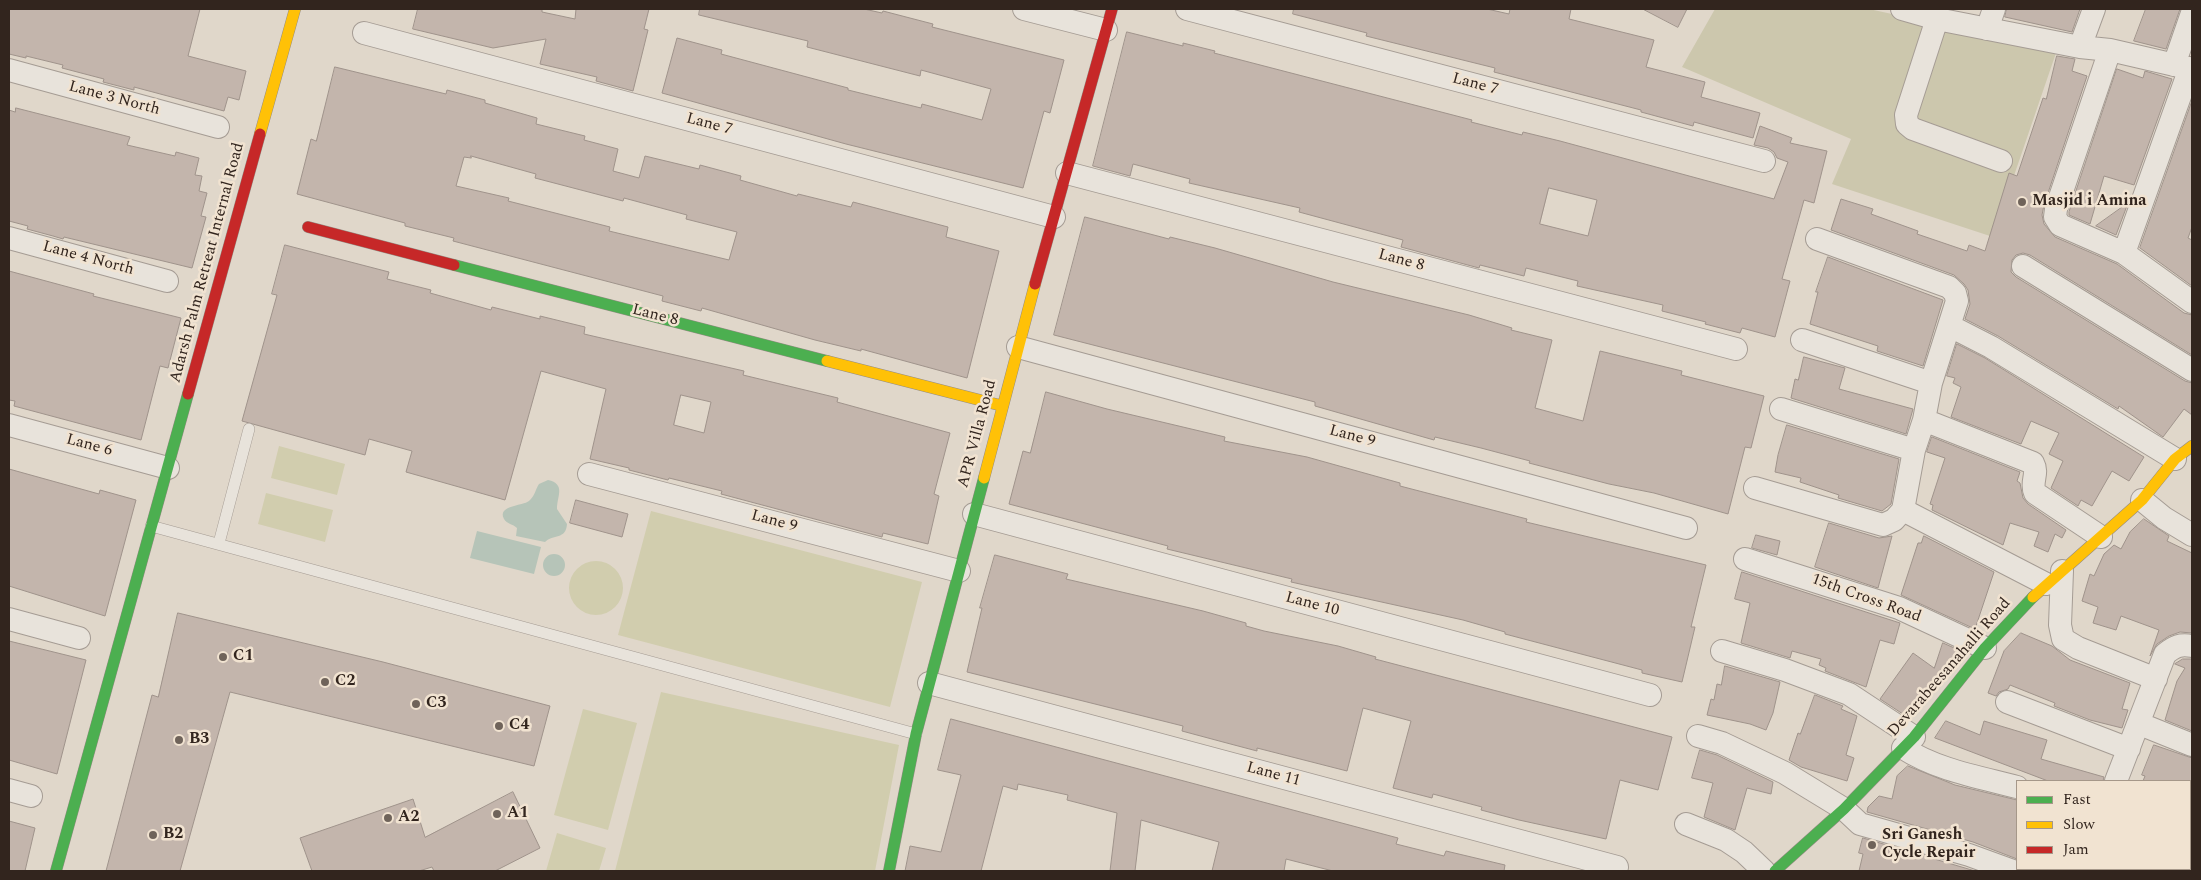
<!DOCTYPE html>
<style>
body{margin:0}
#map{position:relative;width:2201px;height:880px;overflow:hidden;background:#e0d7ca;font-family:Spectral,serif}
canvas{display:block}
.frame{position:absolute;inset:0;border:10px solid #32251e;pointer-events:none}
.legend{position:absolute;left:2016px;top:780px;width:175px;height:90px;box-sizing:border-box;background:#f1e3d1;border:1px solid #a59789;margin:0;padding:6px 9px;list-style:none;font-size:15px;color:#32251e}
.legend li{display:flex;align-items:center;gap:10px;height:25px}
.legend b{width:25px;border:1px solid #a59789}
</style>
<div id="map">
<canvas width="2201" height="880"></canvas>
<div class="frame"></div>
<ul class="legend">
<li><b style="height:6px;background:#4caf50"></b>Fast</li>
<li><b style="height:6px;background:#ffc107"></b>Slow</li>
<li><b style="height:6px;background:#c62828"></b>Jam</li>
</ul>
</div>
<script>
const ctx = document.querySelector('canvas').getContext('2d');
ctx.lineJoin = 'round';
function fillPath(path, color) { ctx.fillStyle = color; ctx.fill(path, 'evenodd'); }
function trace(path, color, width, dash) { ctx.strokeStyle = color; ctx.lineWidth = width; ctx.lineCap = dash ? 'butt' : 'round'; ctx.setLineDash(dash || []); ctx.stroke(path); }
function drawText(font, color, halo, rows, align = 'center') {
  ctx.font = font + ' Spectral,serif'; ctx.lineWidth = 5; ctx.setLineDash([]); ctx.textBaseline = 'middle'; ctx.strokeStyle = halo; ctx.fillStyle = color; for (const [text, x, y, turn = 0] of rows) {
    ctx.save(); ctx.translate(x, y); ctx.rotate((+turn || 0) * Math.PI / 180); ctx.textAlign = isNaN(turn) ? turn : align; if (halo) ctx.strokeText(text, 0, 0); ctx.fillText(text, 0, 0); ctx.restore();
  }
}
fillPath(new Path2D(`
 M279 446 345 464 337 495 271 478Z
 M266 493 333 510 325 542 258 524Z
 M651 511 922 582 890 707 618 635Z
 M569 588a27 27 0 1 1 54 0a27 27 0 1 1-54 0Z
 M661 692 899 745 875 871H615Z
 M583 709 637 723 608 830 554 815Z
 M557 833 606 848 599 871H546Z`), '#d1cdae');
fillPath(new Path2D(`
 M1715 9H1869L2057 50 1993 237 1832 184 1851 139 1682 67Z`), '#ccc7ad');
fillPath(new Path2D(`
 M548 480C566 484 557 496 557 509L567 524C566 540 553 534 545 542L516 536 517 528C513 524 507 524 504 519 497 505 523 506 529 501 535 496 535 490 539 484Z
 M477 531 541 547 534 574 470 558Z
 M543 565a11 11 0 1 1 22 0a11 11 0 1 1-22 0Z`), '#b6c4b8');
const building = new Path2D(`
 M9 9H200L188 56 246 71 239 100 228 97 224 111 134 87V90L103 82 104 79 62 68 63 65 26 56V58L9 54Z
 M418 9H542V12L575 19 576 9H649L644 29 648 30 633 91 596 81 597 77 540 64 546 39 493 48 413 29Z
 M700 9H864L882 13 883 11 933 24 932 27 1064 60 1050 113 1044 111 1023 188 846 144 662 93 677 38 722 50 721 54 848 88V90L921 108 922 104 982 120 991 89 921 70 920 76 807 47 808 41 699 15Z
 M1294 9H1487L1509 14 1510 9H1571L1569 19 1654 40 1646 67 1705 82 1701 97 1760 113 1753 138 1694 122 1693 126 1641 112V110L1494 72 1495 68 1366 36 1367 33 1293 14Z
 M1643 9H1687L1678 27Z
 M2007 9H2080L2072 32 2005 17Z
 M2146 9H2180L2166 49 2134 41Z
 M1127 32 1183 46V43L1215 51 1214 53 1472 120 1471 122 1522 135 1523 132 1560 141 1774 199 1788 162 1777 158 1774 152 1768 148 1754 145 1760 126 1792 138 1790 143 1827 151 1814 203 1804 200 1782 279 1790 281 1775 337 1742 328 1740 333 1705 324 1706 322 1662 311 1663 305 1577 286 1578 281 1526 268 1524 276 1480 265 1479 268 1401 247 1403 240 1299 212 1300 208 1189 183 1190 179 1133 164 1130 176 1093 166ZM1549 188 1597 200 1588 236 1540 224Z
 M2057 56 2075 59 2072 71 2087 76 2044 205 2042 215 2044 224 2055 237 2117 264 2184 313 2192 315V355L2030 255 2023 253 2016 255 2012 260 2011 272 2016 277 2185 381 2192 383V415L2184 409 2163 437 2119 406 2118 409 1998 336 1965 319 1970 304 1968 290 1964 284 1954 275 1831 230 1841 199 1873 209 1871 214 1918 231 1917 234 1967 251 1969 245 1985 251 2009 173 2017 176 2043 98 2046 99Z
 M335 67 446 94 447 90 485 100V103L537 118 536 124 585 136 584 140 618 149 613 171 639 178 645 156 699 169 700 165 741 176 740 180 797 196 798 194 851 207 853 202 948 227 946 237 999 251 967 378 861 349V351L815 340 702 308 701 311 662 301 663 296 453 241 454 238 405 226V223L297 194 311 139 316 141ZM471 156 536 174 535 178 623 201 624 198 687 215 686 219 737 232 729 260 609 231 610 227 508 201 509 198 456 186 464 157 471 158Z
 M2117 69 2143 78 2145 71 2172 79 2134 185 2104 176 2090 224 2069 215V212Z
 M2192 101V227L2188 238 2192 240V286L2140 248Z
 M16 108 130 137 127 145 175 156 176 152 199 158 195 175 202 176 199 191 207 193 201 216 206 217 192 268 64 237 63 239 53 236 27 229 28 226 9 221V110L15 112Z
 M2128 203 2116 235 2096 226Z
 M1085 217 1169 239 1170 237 1215 248 1333 282 1469 315 1512 328 1511 330 1552 340 1535 408 1583 421 1600 351 1682 371 1681 375 1764 396 1751 448 1745 447 1728 514 1654 493 1609 484 1529 463 1530 461 1481 448 1435 437 1434 440 1315 406V402L1054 335Z
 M285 245 389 272 387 279 431 290 430 293 491 310 492 307 540 319V316L585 327 584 334 744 371 743 375 838 398 837 402 950 433 934 494 939 496 928 544 883 533 882 537 721 494 722 491 669 478 668 480 629 470V468L590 459 606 389 541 371 505 500 406 472 412 451 369 439 365 455 242 421 277 295 272 294ZM681 395 711 402 704 433 674 425Z
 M1828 257 1943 300 1923 366 1877 351 1878 346 1810 324 1818 292H1816Z
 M9 271 94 294 93 296 181 318 168 368 160 366 141 440 14 406 15 401 9 400Z
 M1957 344 1985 358 2144 457 2129 481 2112 471 2092 506 2081 500 2078 506 2051 488 2063 461 2049 454 2059 433 2031 421 2021 444 1951 417 1961 387 1953 383 1955 378 1947 376Z
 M1804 357 1845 368 1839 389 1913 409 1906 434 1791 398 1795 379 1798 380Z
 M1046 392 1107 409 1225 437 1224 441 1307 457 1400 483V486L1527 519 1526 522 1706 565 1691 627H1695L1682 682 1642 673V670L1505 634V632L1463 620 1291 582 1292 579 1167 549 1168 546 1009 504 1023 451 1030 453Z
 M1787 425 1899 459 1891 504 1882 511 1838 498 1839 495 1800 482 1801 478 1775 472 1778 455Z
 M1932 437 2020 472 2017 481 2020 483 2023 498 2028 504 2066 530 2062 538 2055 534 2048 552 2034 546 2039 532 2010 523 2003 545 1932 510 1933 505 1930 504 1945 458 1927 452Z
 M9 469 99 494 100 490 136 500 105 616 9 586Z
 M576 500 628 514 622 537 570 523Z
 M2144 519 2169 536 2167 541 2192 553V633L2180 632 2169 636 2157 644 2150 656 2159 630 2121 616 2116 630 2093 623 2098 607 2082 601 2090 574 2094 576 2104 554 2114 545 2121 549 2130 532Z
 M1829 523 1879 538 1892 536 1878 588 1815 567Z
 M1756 535 1780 541 1777 555 1752 548Z
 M1924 536 1994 572 1975 629 1901 595 1918 543H1921Z
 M995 555 1068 574 1066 579 1203 611 1246 623V626L1264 631 1338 646 1376 657 1375 659 1672 737 1658 790 1620 780 1606 839 1519 820 1481 810 1482 807 1433 794 1432 798 1393 788 1411 721 1363 708 1347 771 1257 748V751L1223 742 1182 731 1183 726 967 672 982 608H980Z
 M1742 572 1900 623 1894 644 1880 640 1866 687 1825 671 1826 668 1819 665 1821 659 1792 651 1790 658 1741 643 1750 603 1735 599Z
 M178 613 383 662 550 706 534 766 230 692 180 871H106L152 695 158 697Z
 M2021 633 2052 646 2070 660 2130 683 2122 709 2128 710 2122 728 2090 720 2054 706 2055 703 2010 685 2008 689 1999 692 1996 696 1988 693 2004 651Z
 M9 641 86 660 57 774 9 760Z
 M1943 643 1961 651 1909 718 1880 699 1913 653 1934 668Z
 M2183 659H2192V731L2165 720 2177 681 2185 668 2175 664Z
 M1725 666 1780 682 1773 713 1766 730 1750 724 1707 715 1711 699 1714 700 1717 684 1721 685Z
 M1815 695 1843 706 1841 709 1857 716 1846 755 1854 758 1847 781 1801 767 1789 760 1798 733 1800 734Z
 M951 719 1398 838 1396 844 1444 856 1446 851 1505 865 1504 871H1333L1286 859 1284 871H1212L1219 842 1141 820 1135 871H1110L1117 813 1067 800 1068 795 1018 784 1017 790 1003 786 981 871H905L910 846 941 852 961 775 938 770Z
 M1946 721 1980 735 1984 721 2047 740 2041 759 2104 777 2103 781H2048L1935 738Z
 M2154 745 2192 758V781H2143L2145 776 2142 775Z
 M1700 750 1717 755 1773 782 1771 794 1747 788 1735 830 1704 817 1713 783 1692 778Z
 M1908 766 1955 785 2017 800V859L1973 842 1867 812 1868 807 1879 796 1892 799 1897 776Z
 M513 792 540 848 495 871H434L432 867 419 871H312L300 838 413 799 425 837Z
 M9 821 35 828 25 871H9Z
 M1863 838 1965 868 1975 871H1859L1863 854 1859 853Z`);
fillPath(building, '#c3b5ac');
trace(building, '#9f938b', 1);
const lane = new Path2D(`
 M151 526 916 734
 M219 543 249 429`);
const street = new Path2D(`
 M1024 9 1106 30
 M1187 9 1764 161
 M1902 9 1937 19 2080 47 2110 50 2192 69
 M1937 19 1906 115 1907 124 1913 129 2001 161
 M1987 29 1994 9
 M364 33 1054 217
 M2080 47 2094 9
 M2110 50 2056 209 2055 217 2060 225 2124 253 2192 302
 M2174 65 2192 13
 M9 70 218 127
 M1067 173 1736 349
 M9 238 167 281
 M2124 253 2190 68
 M2023 266 2192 370
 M1950 326 1991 347 2175 459
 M1802 340 1931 383
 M1018 347 1686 528
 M1781 409 1914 450
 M1924 420 2033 463C2039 474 2030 482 2035 493L2101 537
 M9 425 168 468
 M589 474 959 571
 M1755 488 1883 525 1894 520 1903 510 1914 450 1924 420 1931 383 1957 301 1955 293 1949 287 1817 239
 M2142 500 2164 518 2192 535
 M1903 510 2046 584
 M974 514 1650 695
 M1745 559 1899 608 1985 648
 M2062 571 2060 625 2063 639 2078 648 2156 679
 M9 619 79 638
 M1722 651 1785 670 1849 694 1914 737
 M929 683 1617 867
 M2007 702 2129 749
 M2140 724 2192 745
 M1698 736 1722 743 1785 773 1844 809 1860 824 1969 855 2013 871
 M1903 748C1937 770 1979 777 2017 787
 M2116 781 2165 654C2175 646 2180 644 2192 646
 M9 790 31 796
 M1686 824 1726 840 1744 852 1764 871
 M2190 838 2192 839
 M2077 871 2078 869`);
const fast = new Path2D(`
 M454 265 827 361
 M56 871 188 394
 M889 871 916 734 984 478
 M1775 871 1844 809 1914 737 1985 648 2033 597`);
const slow = new Path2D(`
 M260 134 295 9
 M827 361 1003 406
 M984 478 1035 284
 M2033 597 2142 500 2175 459 2192 446`);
const jam = new Path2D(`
 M308 227 454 265
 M1035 284 1112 9
 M188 394 260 134`);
trace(lane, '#a59c94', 12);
trace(street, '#a59c94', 24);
trace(fast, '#948c84', 12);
trace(slow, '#948c84', 12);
trace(jam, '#948c84', 12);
trace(lane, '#e8e3db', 11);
trace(street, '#e8e3db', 22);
trace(fast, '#4caf50', 11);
trace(slow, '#ffc107', 11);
trace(jam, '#c62828', 11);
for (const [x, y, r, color] of [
 [2022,202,5,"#6f635a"],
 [223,657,5,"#6f635a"],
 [325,682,5,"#6f635a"],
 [416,704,5,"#6f635a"],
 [499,726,5,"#6f635a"],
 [179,740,5,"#6f635a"],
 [497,814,5,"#6f635a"],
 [388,818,5,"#6f635a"],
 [153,835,5,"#6f635a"],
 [1872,845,5,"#6f635a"]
]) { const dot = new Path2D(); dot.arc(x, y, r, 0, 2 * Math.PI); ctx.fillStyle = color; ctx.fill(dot); trace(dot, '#f1e3d1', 2); }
drawText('16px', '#32251e', '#f1e3d1', [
 ["Lane 7",1475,85,15],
 ["Lane 3 North",114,99,15],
 ["Lane 7",709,125,15],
 ["Lane 4 North",88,259,15],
 ["Lane 8",1401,261,15],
 ["Adarsh Palm Retreat Internal Road",208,263,-75],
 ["Lane 8",655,316,14],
 ["APR Villa Road",978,434,-75],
 ["Lane 9",1352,437,15],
 ["Lane 6",89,446,15],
 ["Lane 9",774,522,15],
 ["15th Cross Road",1866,599,20],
 ["Lane 10",1312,605,15],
 ["Devarabeesanahalli Road",1950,668,-49],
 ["Lane 11",1273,775,15]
]);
drawText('bold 16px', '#32251e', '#f1e3d1', [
 ["Masjid i Amina",2032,202],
 ["C1",233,657],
 ["C2",335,682],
 ["C3",426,704],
 ["C4",509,726],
 ["B3",189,740],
 ["A1",507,814],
 ["A2",398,818],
 ["B2",163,835],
 ["Sri Ganesh",1882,836],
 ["Cycle Repair",1882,854]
], 'left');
</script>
